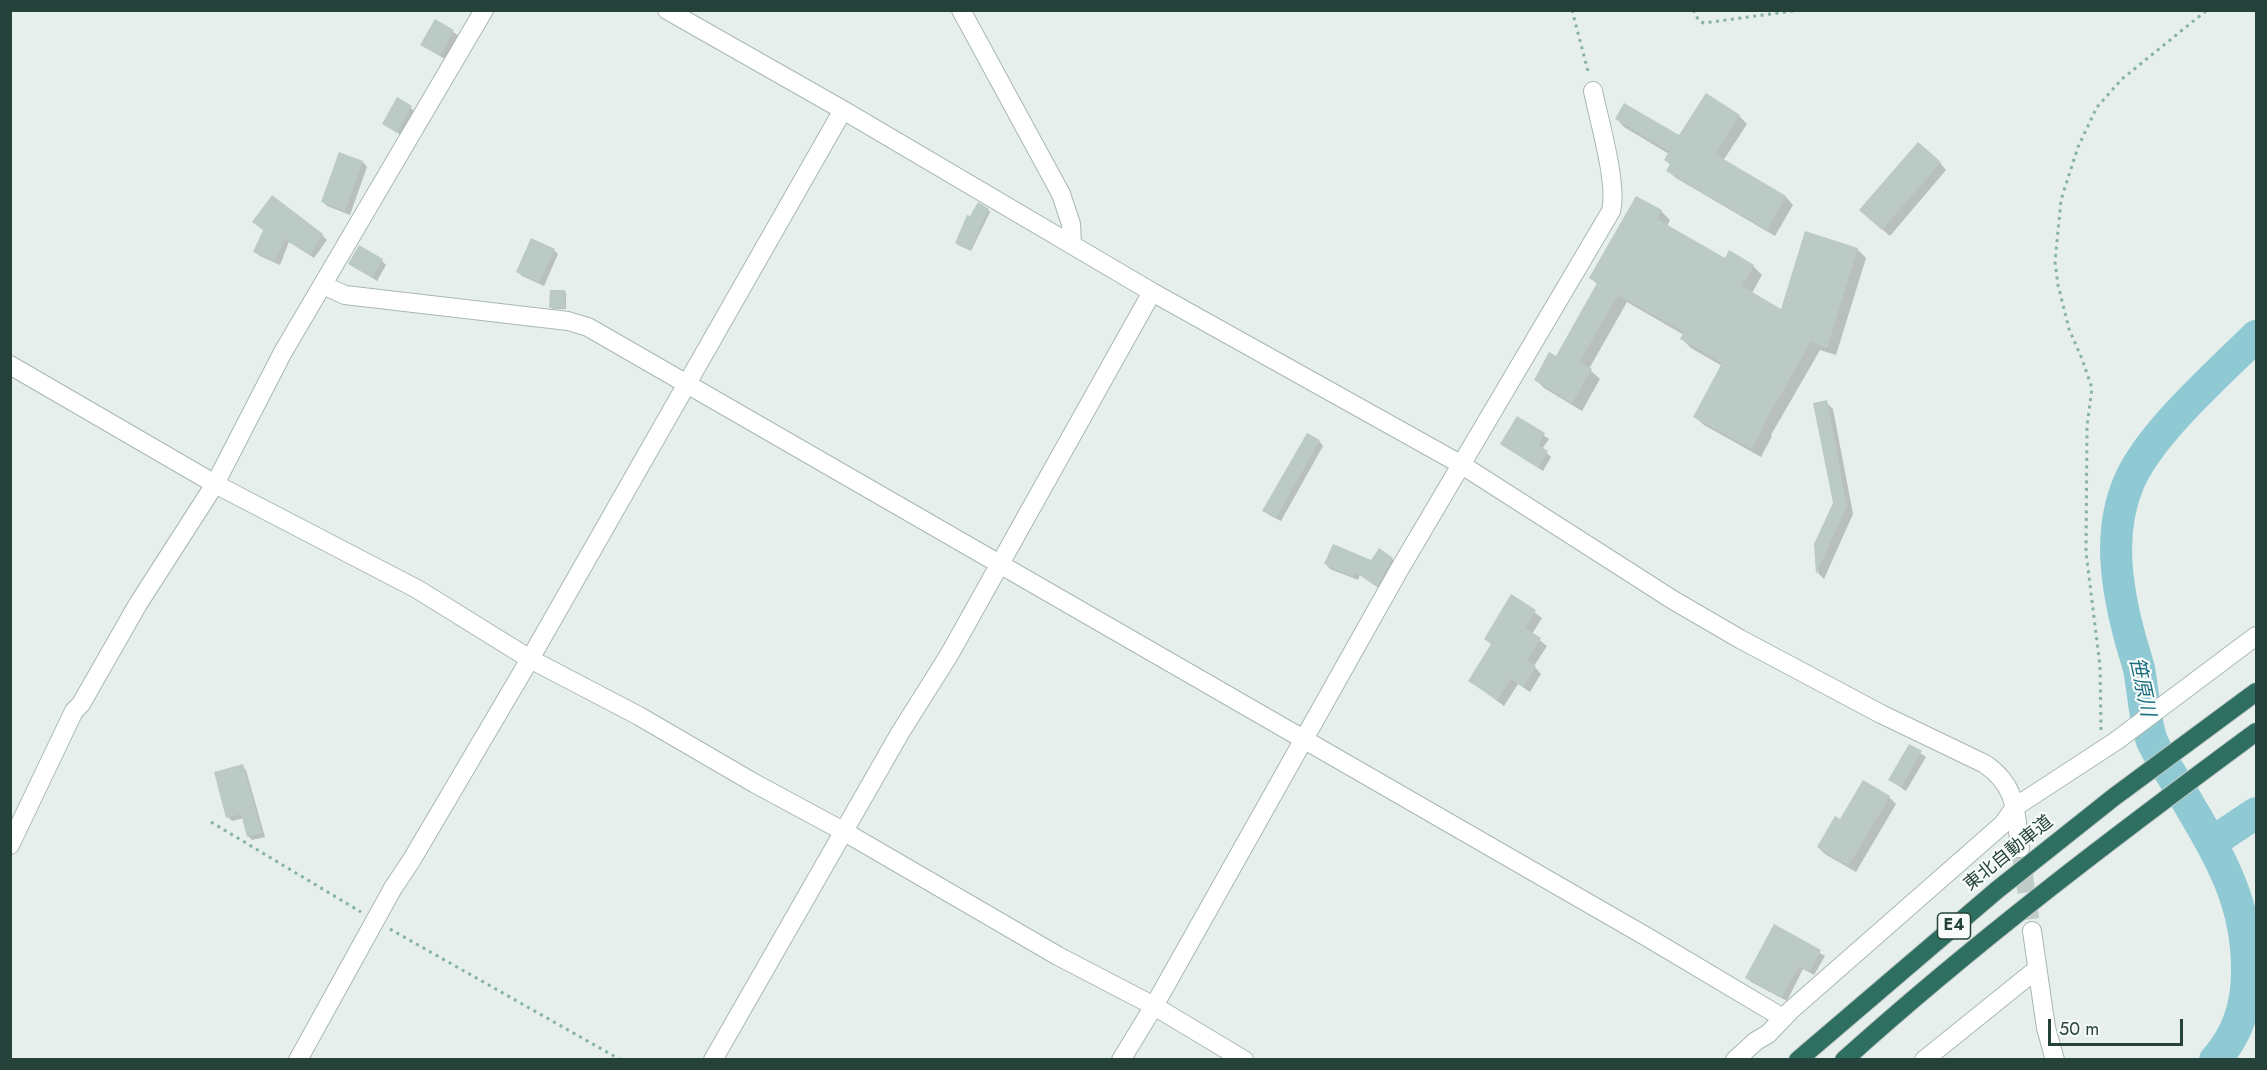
<!DOCTYPE html>
<meta charset="utf-8">
<style>
body{margin:0}
#map{position:relative;width:2267px;height:1070px;overflow:hidden;background:#e6efeb;font-family:Jost,sans-serif}
canvas{display:block}
.frame{position:absolute;inset:0;border:12px solid #24423a;pointer-events:none}
.scale{position:absolute;left:2048px;top:1019px;width:135px;height:27px;box-sizing:border-box;border:3px solid #24423a;border-top:0;padding-left:8px;font-size:18px;line-height:21px;white-space:nowrap;color:#24423a;-webkit-text-stroke:4px #f7fbf9;paint-order:stroke}
</style>
<div id="map">
<canvas width="2267" height="1070"></canvas>
<div class="frame"></div>
<div class="scale">50 m</div>
</div>
<script>
const ctx = document.querySelector('canvas').getContext('2d');
ctx.lineJoin = 'round';
function fillPath(path, color) { ctx.fillStyle = color; ctx.fill(path, 'evenodd'); }
function trace(path, color, width, dash) { ctx.strokeStyle = color; ctx.lineWidth = width; ctx.lineCap = dash ? 'butt' : 'round'; ctx.setLineDash(dash || []); ctx.stroke(path); }
function drawText(font, color, halo, rows, align = 'center') {
  ctx.font = font + ' Jost,"Noto Sans JP",sans-serif'; ctx.lineWidth = 4.5; ctx.setLineDash([]); ctx.textBaseline = 'middle'; ctx.strokeStyle = halo; ctx.fillStyle = color; for (const [text, x, y, turn = 0] of rows) {
    ctx.save(); ctx.translate(x, y); ctx.rotate((+turn || 0) * Math.PI / 180); ctx.textAlign = isNaN(turn) ? turn : align; if (halo) ctx.strokeText(text, 0, 0); ctx.fillText(text, 0, 0); ctx.restore();
  }
}
fillPath(new Path2D(`
 M435 21 458 35 445 59 422 45Z
 M398 99 416 112 402 136 383 123Z
 M1739 116 1747 124 1723 161 1786 197 1793 205 1775 236 1676 178 1668 171 1671 165 1666 160 1669 154 1624 127 1617 119 1679 138Z
 M363 162 367 167 350 215 327 206 323 202Z
 M1940 163 1946 170 1890 236 1868 217Z
 M1637 198 1661 211 1670 220 1667 226 1726 260 1753 266 1762 275 1752 293 1782 311 1857 249 1866 258 1836 355 1820 350 1771 435 1772 436 1761 457 1704 425 1695 417 1722 366 1691 348 1682 339 1684 335 1627 302 1589 369 1600 379 1582 411 1544 388 1536 380 1557 358 1598 285 1591 278Z
 M988 210 990 212 971 251 958 245 957 243Z
 M264 230 322 235 327 240 314 258 289 242 280 265 260 256 255 252Z
 M554 250 558 254 544 286 522 276 518 272Z
 M382 261 386 265 377 281 350 263Z
 M564 291 566 293V309H553L551 307Z
 M1826 402 1833 409 1853 514 1824 579 1818 573 1816 544 1834 504Z
 M1518 418 1549 439 1542 449 1551 457 1543 471 1502 444Z
 M1319 441 1323 446 1281 521 1269 515 1264 510Z
 M1392 559 1397 563 1382 590 1360 575 1358 580 1330 569 1326 564Z
 M1512 596 1542 618 1532 634 1547 646 1534 666 1541 674 1530 692 1518 684 1504 706 1470 681 1492 645 1486 639Z
 M1909 746 1926 757 1906 791 1890 780Z
 M242 766 246 770 265 837 252 840 248 836 244 818 232 821 228 817Z
 M1889 797 1896 804 1856 872 1825 854 1818 847 1841 821Z
 M1775 926 1825 956 1814 975 1803 969 1787 1001 1751 982 1747 978Z`), '#0003');
trace(new Path2D(`
 M2211 843 2256 813
 M2215 1060C2238 1035 2247 1005 2247 972 2248 896 2214 848 2177 784 2169 770 2158 755 2152 741 2145 722 2143 690 2139 669 2136 657 2132 646 2129 634 2116 585 2108 531 2129 482 2150 433 2218 374 2256 336`), '#8ec9d4', 32);
fillPath(new Path2D(`
 M435 19 454 30 440 56 420 45Z
 M1706 93 1740 115 1715 154 1786 196 1767 230 1666 171 1670 164 1664 160 1669 151 1615 119 1624 103 1679 135Z
 M397 97 412 106 397 133 382 124Z
 M1918 142 1941 162 1882 230 1859 210Z
 M339 152 363 161 345 211 321 202Z
 M272 195 323 234 310 255 285 239 275 261 253 252 263 230 252 222Z
 M1636 196 1662 210 1657 219 1725 258 1729 250 1754 265 1742 286 1781 309 1805 231 1858 248 1827 348 1811 342 1763 425 1764 426 1752 449 1693 417 1722 363 1680 339 1684 332 1618 295 1580 361 1592 369 1572 403 1534 380 1549 352 1556 356 1597 283 1589 278Z
 M978 202 989 209 970 250 955 243 967 215 970 216Z
 M531 238 555 249 539 283 516 272Z
 M359 245 383 259 372 278 348 264Z
 M550 290H565V308H549Z
 M1827 400 1847 506 1816 574 1814 544 1833 503 1813 403Z
 M1517 416 1545 433 1538 445 1548 451 1538 468 1500 444Z
 M1307 433 1320 440 1276 518 1262 511Z
 M1333 544 1371 560 1379 548 1393 558 1377 587 1355 572 1353 577 1324 564Z
 M1511 594 1536 610 1525 628 1541 638 1527 661 1536 666 1523 687 1511 679 1497 700 1468 681 1491 644 1484 639Z
 M1909 744 1922 751 1901 787 1888 780Z
 M243 764 262 833 247 837 241 814 226 818 214 772Z
 M1863 780 1890 796 1848 866 1817 847 1835 816 1840 819Z
 M1774 924 1821 950 1809 972 1799 966 1782 997 1745 978Z`), '#bbcac4');
trace(new Path2D(`
 M2020 848 2032 931`), '#bfccc8', 18, [18, 9]);
const minor = new Path2D(`
 M667 10 843 110 1152 292 1462 465 1673 600 1740 639 1881 714 1985 764C2018 787 2015 811 2020 848
 M961 10 1061 194 1071 224 1072 245
 M323 285 345 295 568 321 588 327 1647 937 1783 1018
 M10 365 215 484 417 589 530 659 639 716 754 783 843 831 1058 956 1154 1006 1244 1060
 M10 845 74 711 81 704 138 604 215 484 283 352 484 10
 M2032 931 2046 1028 2055 1060
 M298 1060 393 888 411 861 530 659 843 110
 M713 1060 900 733 949 655 1152 292
 M1121 1060 1154 1006 1399 570 1611 211C1618 185 1599 120 1593 91
 M1735 1060 1756 1041 1768 1034 1791 1010 2003 824 2015 807 2116 741 2256 636
 M1924 1060 2037 969`);
const highway = new Path2D(`
 M1798 1060 1997 890 2114 797 2256 692
 M1844 1060C1975 942 2115 836 2256 732`);
trace(minor, '#a8b8b2', 20);
trace(highway, '#c2cac8', 20);
trace(new Path2D(`
 M1572 10 1589 75
 M1693 10 1699 21 1704 23 1800 10
 M2101 730 2100 666 2086 552 2087 426 2092 388 2082 359 2069 329 2058 285 2055 262 2061 200 2078 147 2097 107 2122 79 2207 10
 M211 822 361 912
 M390 929 621 1060`), '#86b3a5', 3, [3, 4.5]);
trace(minor, '#fff', 18);
trace(highway, '#2f6f62', 18);
for (const [x, y, w] of [
 [1954,926,33]
]) { const box = new Path2D(); box.roundRect(x - w / 2, y - 13, w, 26, 4.5); ctx.fillStyle = '#f7fbf9'; ctx.fill(box); trace(box, '#24423a', 1.5); }
drawText('bold 16px', '#24423a', null, [
 ["E4",1954,926]
]);
drawText('18px', '#24423a', '#f7fbf9', [
 ["東北自動車道",2009,854,-39]
]);
drawText('italic 20px', '#1c6f80', '#f7fbf9', [
 ["笹原川",2141,687,78]
]);
</script>
